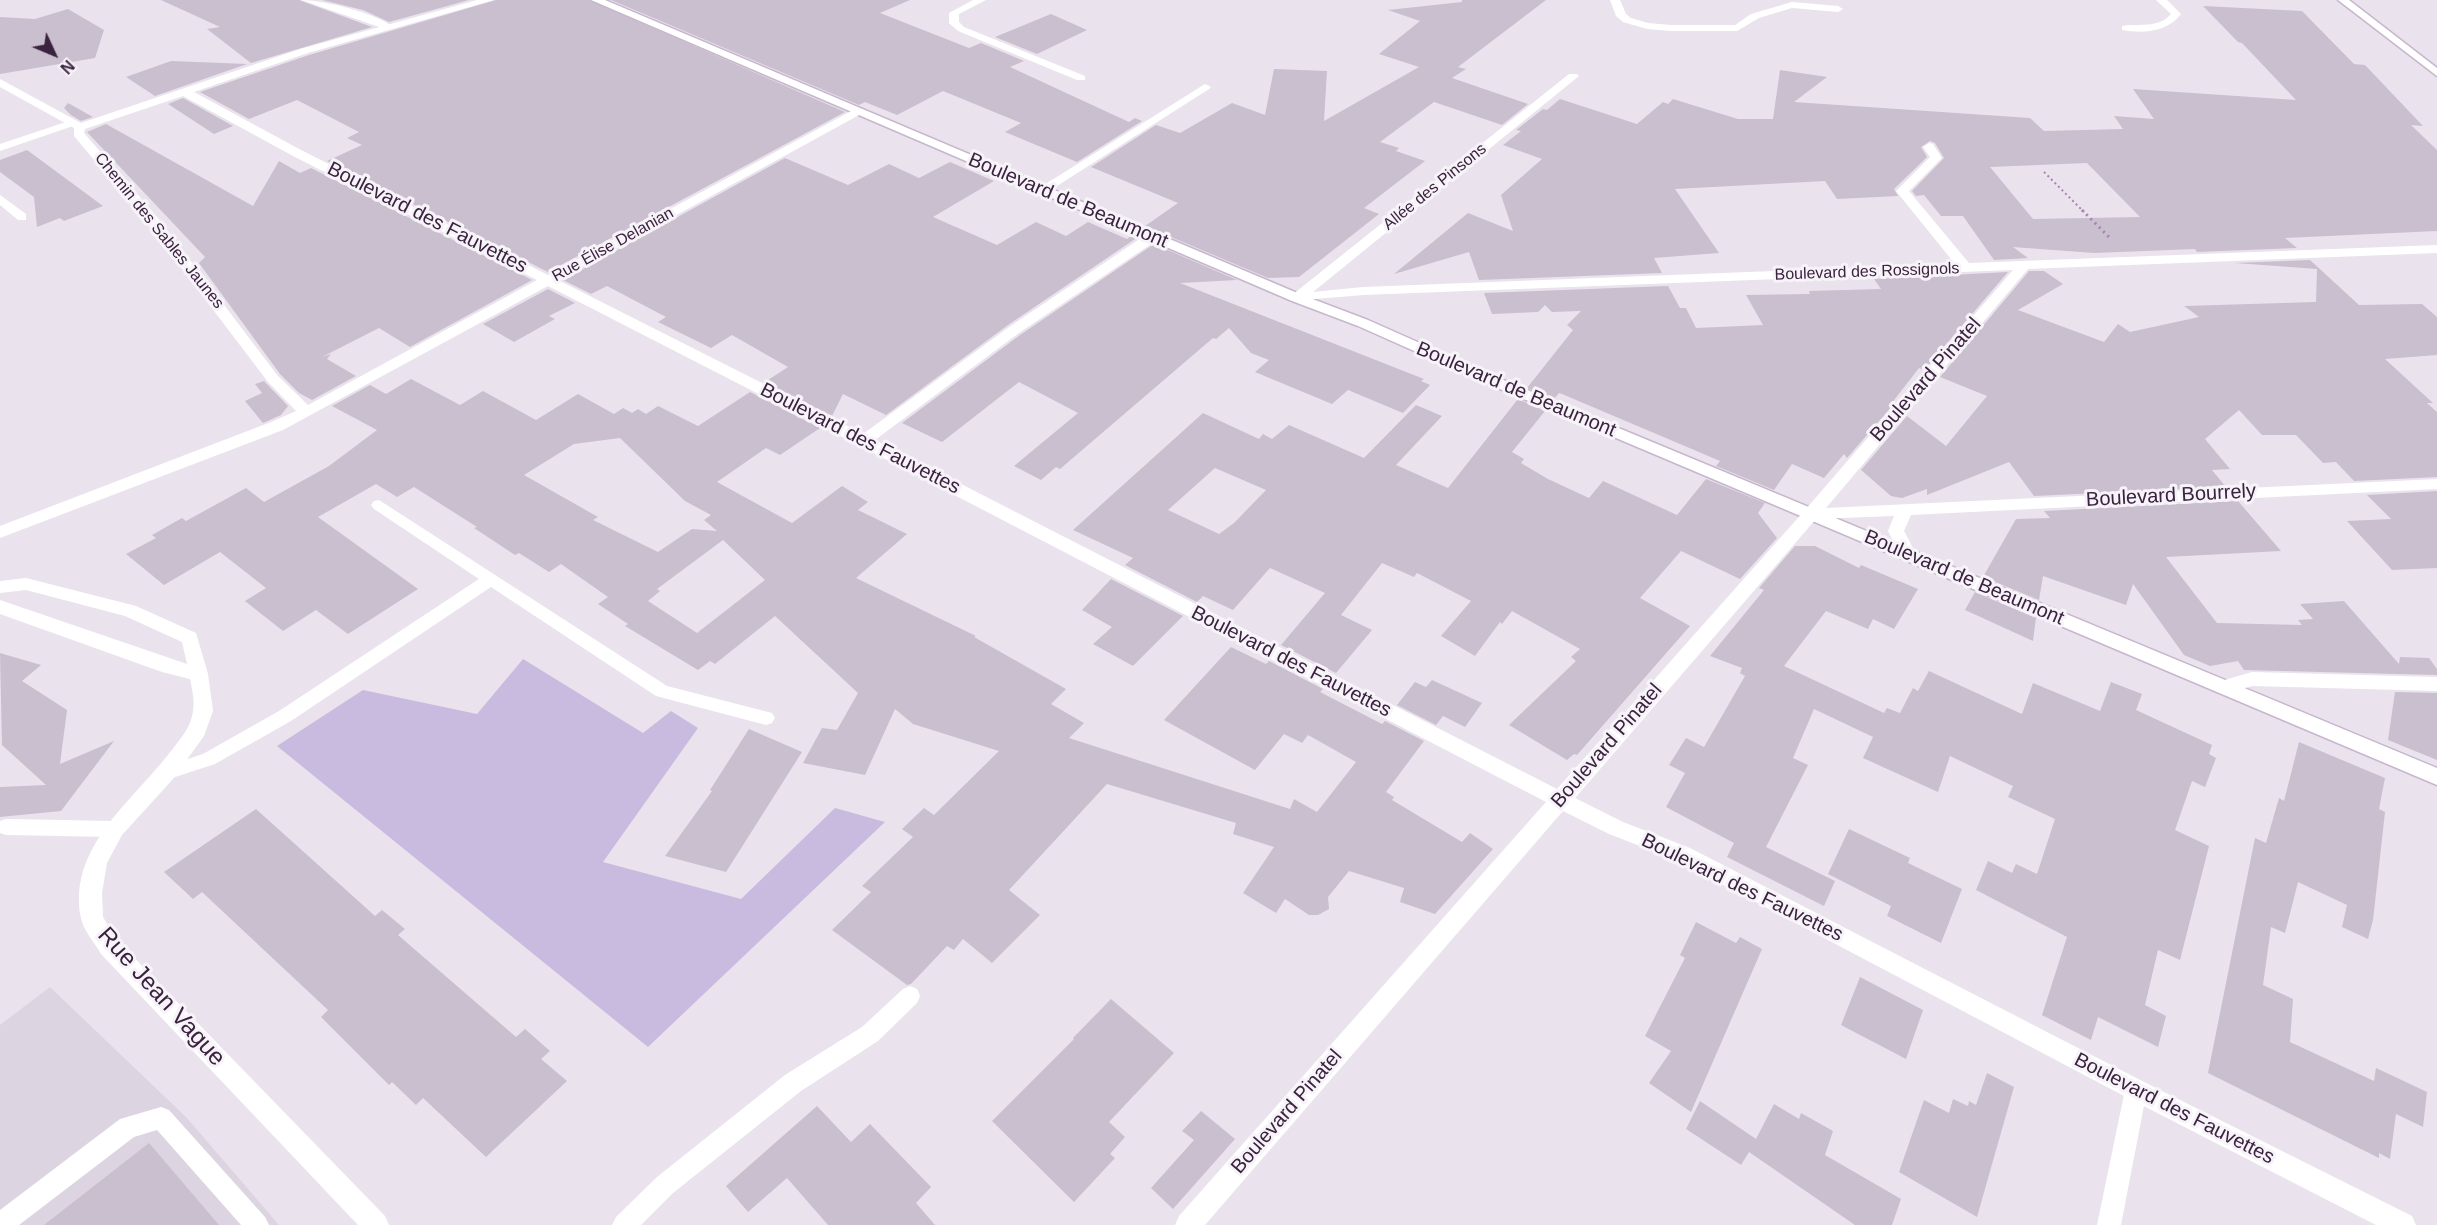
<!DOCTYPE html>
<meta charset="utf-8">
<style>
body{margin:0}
#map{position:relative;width:2437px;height:1225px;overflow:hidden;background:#eae3ed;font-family:Helvetica,sans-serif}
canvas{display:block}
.north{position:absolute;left:24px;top:24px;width:60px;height:60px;-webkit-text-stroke:4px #f7f4f9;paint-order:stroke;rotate:134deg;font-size:16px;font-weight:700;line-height:24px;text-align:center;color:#3b223f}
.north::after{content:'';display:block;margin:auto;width:21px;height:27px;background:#3b223f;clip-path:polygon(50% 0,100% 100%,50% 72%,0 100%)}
</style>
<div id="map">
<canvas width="2437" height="1225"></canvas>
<div class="north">N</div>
</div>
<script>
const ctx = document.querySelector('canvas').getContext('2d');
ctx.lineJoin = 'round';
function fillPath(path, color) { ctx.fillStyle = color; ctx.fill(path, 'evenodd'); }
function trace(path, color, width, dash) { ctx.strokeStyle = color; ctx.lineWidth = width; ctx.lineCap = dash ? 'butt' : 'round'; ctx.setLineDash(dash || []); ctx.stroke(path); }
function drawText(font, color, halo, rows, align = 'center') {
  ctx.font = font + ' Helvetica,sans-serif'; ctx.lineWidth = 6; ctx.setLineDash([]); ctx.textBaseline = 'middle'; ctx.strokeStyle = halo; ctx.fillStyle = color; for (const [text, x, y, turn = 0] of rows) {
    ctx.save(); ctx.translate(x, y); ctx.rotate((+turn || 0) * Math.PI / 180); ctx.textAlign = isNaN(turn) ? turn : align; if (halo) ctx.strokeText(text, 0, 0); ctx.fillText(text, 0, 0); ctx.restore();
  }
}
fillPath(new Path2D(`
 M50 987 187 1118 279 1225H0V1025Z`), '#ddd4e1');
fillPath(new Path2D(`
 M523 659 643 733 671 711 698 728 603 862 741 899 835 808 885 822 648 1047 277 746 363 690 477 714Z`), '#c9bbdf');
fillPath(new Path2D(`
 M161 0H299L372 27 251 63 207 29 220 27Z
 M322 0H469L389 22 363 10Z
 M496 0H589L845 112 548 272 327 161 362 145 347 138 359 132 297 100 249 119 200 92 309 55Z
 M611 0H910L880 13 969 48 981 43 1024 61 1010 67 1129 122 1135 118 1142 121 1077 162 1005 132 1021 123 943 91 897 115 865 102 859 105Z
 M1462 0H1546L1458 67 1466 69 1452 78 1528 104 1502 125 1434 102 1380 142 1399 148 1396 151 1425 161 1364 208 1379 214 1299 277 1268 278 1145 226 1178 203 1091 167 1156 125 1180 133 1232 103 1265 115 1274 69 1327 71 1324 121 1419 67 1379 54 1420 21 1388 10 1462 2Z
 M2203 6 2302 11 2354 64 2365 65 2423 126 2411 125 2437 150V231L2285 238 2297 248 2197 252 2195 249 2094 253 2013 247 2028 258 1994 260 1963 216H1941L1924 195 1916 196 1912 191 1944 158 1935 143 1930 141 1921 147 1927 157 1894 189 1898 196 1837 199 1825 181 1675 189 1719 253 1654 258 1662 273 1479 280 1469 252 1394 274 1468 213 1513 231 1501 195 1542 159 1503 145 1521 131 1516 130 1543 109 1547 110 1560 99 1637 124 1663 102 1668 104 1673 99 1738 119H1773L1780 70 1827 77 1794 102 2030 118 2044 131 2123 129 2114 116 2154 119 2133 89 2296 100 2242 43 2238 42ZM2087 163 2140 217 2033 219 1990 167Z
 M68 9 104 30 95 58 0 74V17L35 19Z
 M1051 14 1087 30 1037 54 995 37Z
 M171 61 247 64 155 96 126 77Z
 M183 98 233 126 214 134 168 104Z
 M68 103 93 117 81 121 71 115 64 108Z
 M106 124 253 206 279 161 300 173 311 168 532 280 410 347 379 328 322 357 331 354 327 359 356 376 312 400 299 393 280 374 199 263 205 257 87 132Z
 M27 150 42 161 103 206 64 221 60 218 37 227 34 197 0 172V160Z
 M785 158 848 185 889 164 919 178 950 162 994 181 933 217 997 245 1036 222 1066 236 1088 222 1127 239 1132 235 1138 237 1008 325 886 415 843 394 832 416 765 382 788 367 732 335 711 348 658 322 666 317 607 286 591 294 563 280Z
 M1154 244 1237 280 1180 283 1424 379 1421 381 1430 385 1403 413 1348 390 1332 404 1255 372 1269 360 1251 353 1229 328 1216 339 1213 338 1060 469 1056 467 1041 480 1014 466 1078 413 1019 382 942 442 902 423 1020 335Z
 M2310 260 2359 305 2422 304 2437 317V355L2385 359 2433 403H2427L2437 412V477L2354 481 2336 462 2323 463 2296 435H2262L2239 410 2205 439 2230 469 2212 470 2226 487 2034 496 2009 462 1927 495V489L1902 498 1891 496 1861 470 1907 416 1946 446 1987 396 1940 377 2029 271H2044L2063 284 2018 310 2104 342 2118 324 2130 332 2199 317 2184 306 2316 302 2317 269 2235 263Z
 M2008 272 1924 370 1919 368 1891 404 1893 405 1847 458 1844 454 1824 478 1792 464 1774 490 1716 466 1720 461 1562 394 1559 393 1554 399 1527 388 1573 330 1567 325 1581 311 1552 312 1545 305 1538 312 1492 314 1484 293 1668 286 1680 308H1686L1696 328 1763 325 1746 295 1810 294 1809 291 1881 289 1874 279Z
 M548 289 575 303 549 316 555 319 514 342 483 324Z
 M411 379 460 405 483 391 536 420 578 394 614 414 623 408 632 413 638 409 646 414 658 406 698 426 750 392 820 428 780 455 766 448 717 482 792 523 842 486 868 502 858 510 907 534 856 578 976 636 974 637 1066 689 1051 704 1084 723 1069 738 1290 809 1294 799 1317 812 1356 762 1308 735 1302 743 1284 734 1255 770 1164 720 1231 647 1266 664 1269 661 1323 689 1320 692 1382 724 1385 721 1424 741 1386 792 1394 797 1392 800 1462 842 1470 833 1493 849 1435 914 1400 902 1404 888 1349 871 1328 897 1329 909 1318 915H1309L1285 899 1276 913 1243 893 1274 847 1233 834 1236 823 1107 784 1009 890 1040 915 992 963 963 939 954 950 947 946 911 984 907 985 832 930 871 892 862 886 913 837 902 829 924 808 934 815 999 751 913 724 895 709 865 775 803 763 822 728 837 730 858 693 775 616 715 664 710 661 698 670 625 626 628 624 598 604 608 597 561 564 549 572 519 553 515 555 474 528 477 527 414 487 397 497 376 484 318 517 418 589 348 634 316 610 283 631 245 601 266 588 220 552 164 585 126 554 156 538 152 535 182 518 186 521 246 488 264 502 329 466 377 430 332 406 370 385 386 394ZM620 438 685 501 711 515 704 520 717 531 692 529 658 552 593 520 598 517 524 475 574 444ZM723 540 765 580 697 633 648 601 660 591 657 589Z
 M264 381 288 406 281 415 263 423 245 401 262 393 255 384Z
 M1518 399 1545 411 1512 452 1524 459 1521 463 1548 479 1589 498 1603 481 1677 515 1706 479 1765 503 1758 513 1777 538 1740 579 1681 551 1640 598 1690 626 1577 755 1574 754 1567 760 1509 725 1576 661 1571 657 1580 649 1512 611 1502 624 1500 622 1475 656 1441 636 1471 601 1417 573 1414 577 1382 563 1341 615 1372 630 1336 673 1281 645 1325 593 1270 568 1233 610 1203 596 1197 602 1125 565 1133 558 1073 530 1203 413 1259 439 1263 434 1272 439 1289 425 1364 458 1416 405 1442 416 1396 465 1448 488ZM1215 468 1266 490 1234 523 1219 534 1168 510Z
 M2437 491V568L2392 570 2347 521 2391 519 2367 495Z
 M2238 501 2281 551 2166 557 2217 623 2302 625 2298 620 2313 619 2300 604 2344 601 2399 664 2400 657 2429 658 2437 669V675L2244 670 2238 661 2210 666 2184 655 2133 584 2126 605 2043 576 2039 600 1983 577 2016 519 2050 518 2044 511Z
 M1795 546H1815L1859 568 1861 565 1918 589 1894 629 1873 619 1868 629 1826 611 1784 666 1884 713 1887 708 1900 713 1913 688 1918 691 1929 671 2022 714 2033 683 2100 711 2111 682 2142 694 2136 710 2212 745 2209 754 2216 758 2205 787 2192 781 2175 830 2209 846 2180 960 2158 950 2145 1005 2166 1016 2158 1047 2098 1017 2091 1040 2042 1015 2067 937 1976 890 1988 861 2012 873 2016 864 2037 874 2055 819 2008 797 2013 786 1950 756 1938 792 1863 758 1873 737 1814 709 1793 758 1808 765 1766 847 1835 881 1824 906 1727 857 1734 843 1666 807 1685 773 1669 765 1686 738 1704 747 1745 676 1740 673 1742 668 1710 656 1764 590 1759 588Z
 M1111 579 1183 616 1133 666 1093 644 1112 627 1082 610Z
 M1975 592 2036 618 2033 641 1965 610Z
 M0 653 41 665 22 681 67 710 60 764 114 741 61 811 0 817V787L46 785 2 745Z
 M1432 680 1482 703 1465 727 1443 716 1436 725 1397 705 1415 682 1426 687Z
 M2395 692 2437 693V760L2388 740Z
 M749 729 802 752 726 872 665 856 712 791 710 790Z
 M2299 742 2385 778 2379 809 2385 812 2373 920 2368 939 2342 927 2347 905 2298 882 2285 933 2271 927 2263 985 2293 999 2290 1042 2374 1081 2376 1068 2427 1092 2423 1127 2396 1114 2390 1159 2379 1153V1158L2208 1073 2255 838 2266 843 2279 798 2284 801Z
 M256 809 375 916 382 910 405 929 398 935 516 1037 525 1029 550 1051 541 1059 567 1081 486 1157 423 1098 416 1105 392 1082 389 1085 321 1017 328 1010 202 892 193 899 164 872Z
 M1849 829 1910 858 1908 863 1962 889 1941 943 1887 916 1891 906 1828 874Z
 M1696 922 1736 943 1740 937 1762 949 1691 1112 1649 1083 1671 1051 1645 1036 1685 958 1680 955Z
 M1860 977 1923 1010 1906 1059 1841 1025Z
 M1111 999 1174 1053 1109 1122 1125 1137 1110 1154 1115 1158 1074 1202 992 1121 1074 1039 1073 1038Z
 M1987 1073 2014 1087 1977 1217 1899 1172 1924 1100 1949 1113 1953 1099 1968 1106 1969 1101 1976 1105Z
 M1700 1101 1756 1139 1774 1104 1799 1119 1801 1113 1833 1131 1825 1155 1901 1199 1892 1225H1855L1749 1152 1741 1165 1686 1129Z
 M817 1106 851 1142 870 1124 931 1187 916 1203 935 1225H828L787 1178 748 1212 726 1186Z
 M1201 1111 1235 1139 1173 1209 1151 1188 1194 1140 1182 1131Z
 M149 1143 219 1225H44Z`), '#c9bfce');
const secondary = new Path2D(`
 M591 0H605L1302 295 1368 320 1503 380 2437 768V785L1493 386 1358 326 1292 301Z
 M2338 0H2349L2437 68V76Z`);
trace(secondary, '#c7b6cd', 3);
trace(new Path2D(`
 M2044 172 2084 212`), '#a883b1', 2, [2, 3]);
trace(new Path2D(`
 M2082 210 2111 239`), '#a883b1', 3, [2, 4]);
fillPath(new Path2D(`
 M301 0C323 0 376 13 393 27L385 29Z
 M973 0H986L959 14V22L964 27 1085 76V80H1077L958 31 949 23V13Z
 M2156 0H2167L2181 14C2168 32 2143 34 2122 30V26C2139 23 2158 29 2171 14Z
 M72 120 77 123 76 125 0 151V144Z
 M0 195 26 214V220H18L0 205Z
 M379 500 667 686 772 713 775 718 772 723 766 725 656 696 491 587 291 721 215 764 166 780 160 778 157 773 160 768 203 754 279 711 479 579 374 509 371 505 374 501Z
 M6 819 115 821 122 823 124 829 122 835 115 837 6 835 0 833V821Z
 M910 986 917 989 920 996 917 1003 878 1041 801 1091 673 1193 641 1225H612L616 1217 657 1177 785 1075 862 1027 903 989Z
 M2136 1079 2144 1082 2147 1090 2121 1225H2097L2125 1090 2128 1082Z
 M161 1107 169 1110 265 1217 269 1225H241L157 1130 134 1137 19 1225H0V1210L120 1119Z`), '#fff');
fillPath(new Path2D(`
 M477 0H494L308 53 194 92 301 150 548 275 853 110H861V114L558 280 863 434 1009 327 1147 234H1157L1159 237 1157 240 1019 333 875 440 1557 789 1805 510 2013 270 1363 295 1292 301 1290 298 1292 295 1569 74H1577L1579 76 1313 292 1363 287 1955 264 1896 191 1930 157 1923 147 1929 143 1933 144 1942 158 1909 191 1969 263 2437 245V253L2028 269 1826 508 2437 479V489L1911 515 1904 531 1916 554 1913 558H1901L1888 531 1894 516 1816 519 1575 798 1623 822 1690 848 2144 1082 2412 1216 2416 1225H2376L2128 1098 1676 860 1609 834 1563 811 1205 1225H1175L1179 1216 1546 802 858 445 548 286 283 430 0 538V526L271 422 296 411 268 382 148 224 74 136V128L0 87V79L81 123 300 49ZM183 96 293 156 537 280 308 405 278 376 158 218 84 133 85 129Z
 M1610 0H1620L1626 14 1631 18 1648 23 1671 25H1735L1751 14 1792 2 1838 6 1843 9 1838 12 1792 8 1759 18 1737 31H1671L1647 29 1623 22 1616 16Z
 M1205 84 1211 87 1209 89 1046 193 1042 194 1036 190Z
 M26 578 136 606 196 633 208 674 213 711 204 736 173 779 122 835 107 863 102 893 103 917 117 940 385 1216 389 1225H358L101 954C95 943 83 930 81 918 67 847 134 800 171 751 181 738 191 727 193 711 195 701 192 689 190 679L162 672 0 614V600L187 664 182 642 125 616 26 590 0 593V581Z
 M2252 672 2437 677V691L2252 686 2225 694 2218 692 2216 687 2218 682Z`), '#fff');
fillPath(secondary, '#fff');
drawText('16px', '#3b223f', '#f7f4f9', [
 ["Allée des Pinsons",1435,187,-39],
 ["Chemin des Sables Jaunes",159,231,51],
 ["Rue Élise Delanian",613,245,-29],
 ["Boulevard des Rossignols",1867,272,-2]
]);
drawText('20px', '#3b223f', '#f7f4f9', [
 ["Boulevard de Beaumont",1068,201,23],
 ["Boulevard des Fauvettes",427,218,27],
 ["Boulevard Pinatel",1926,380,-49],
 ["Boulevard de Beaumont",1516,390,23],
 ["Boulevard des Fauvettes",860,439,27],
 ["Boulevard Bourrely",2171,496,-3],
 ["Boulevard de Beaumont",1964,578,23],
 ["Boulevard des Fauvettes",1291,662,27],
 ["Boulevard Pinatel",1607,746,-49],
 ["Boulevard des Fauvettes",1742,888,26],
 ["Boulevard des Fauvettes",2174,1109,27],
 ["Boulevard Pinatel",1287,1112,-49]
]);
drawText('24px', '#3b223f', '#f7f4f9', [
 ["Rue Jean Vague",161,997,48]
]);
</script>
